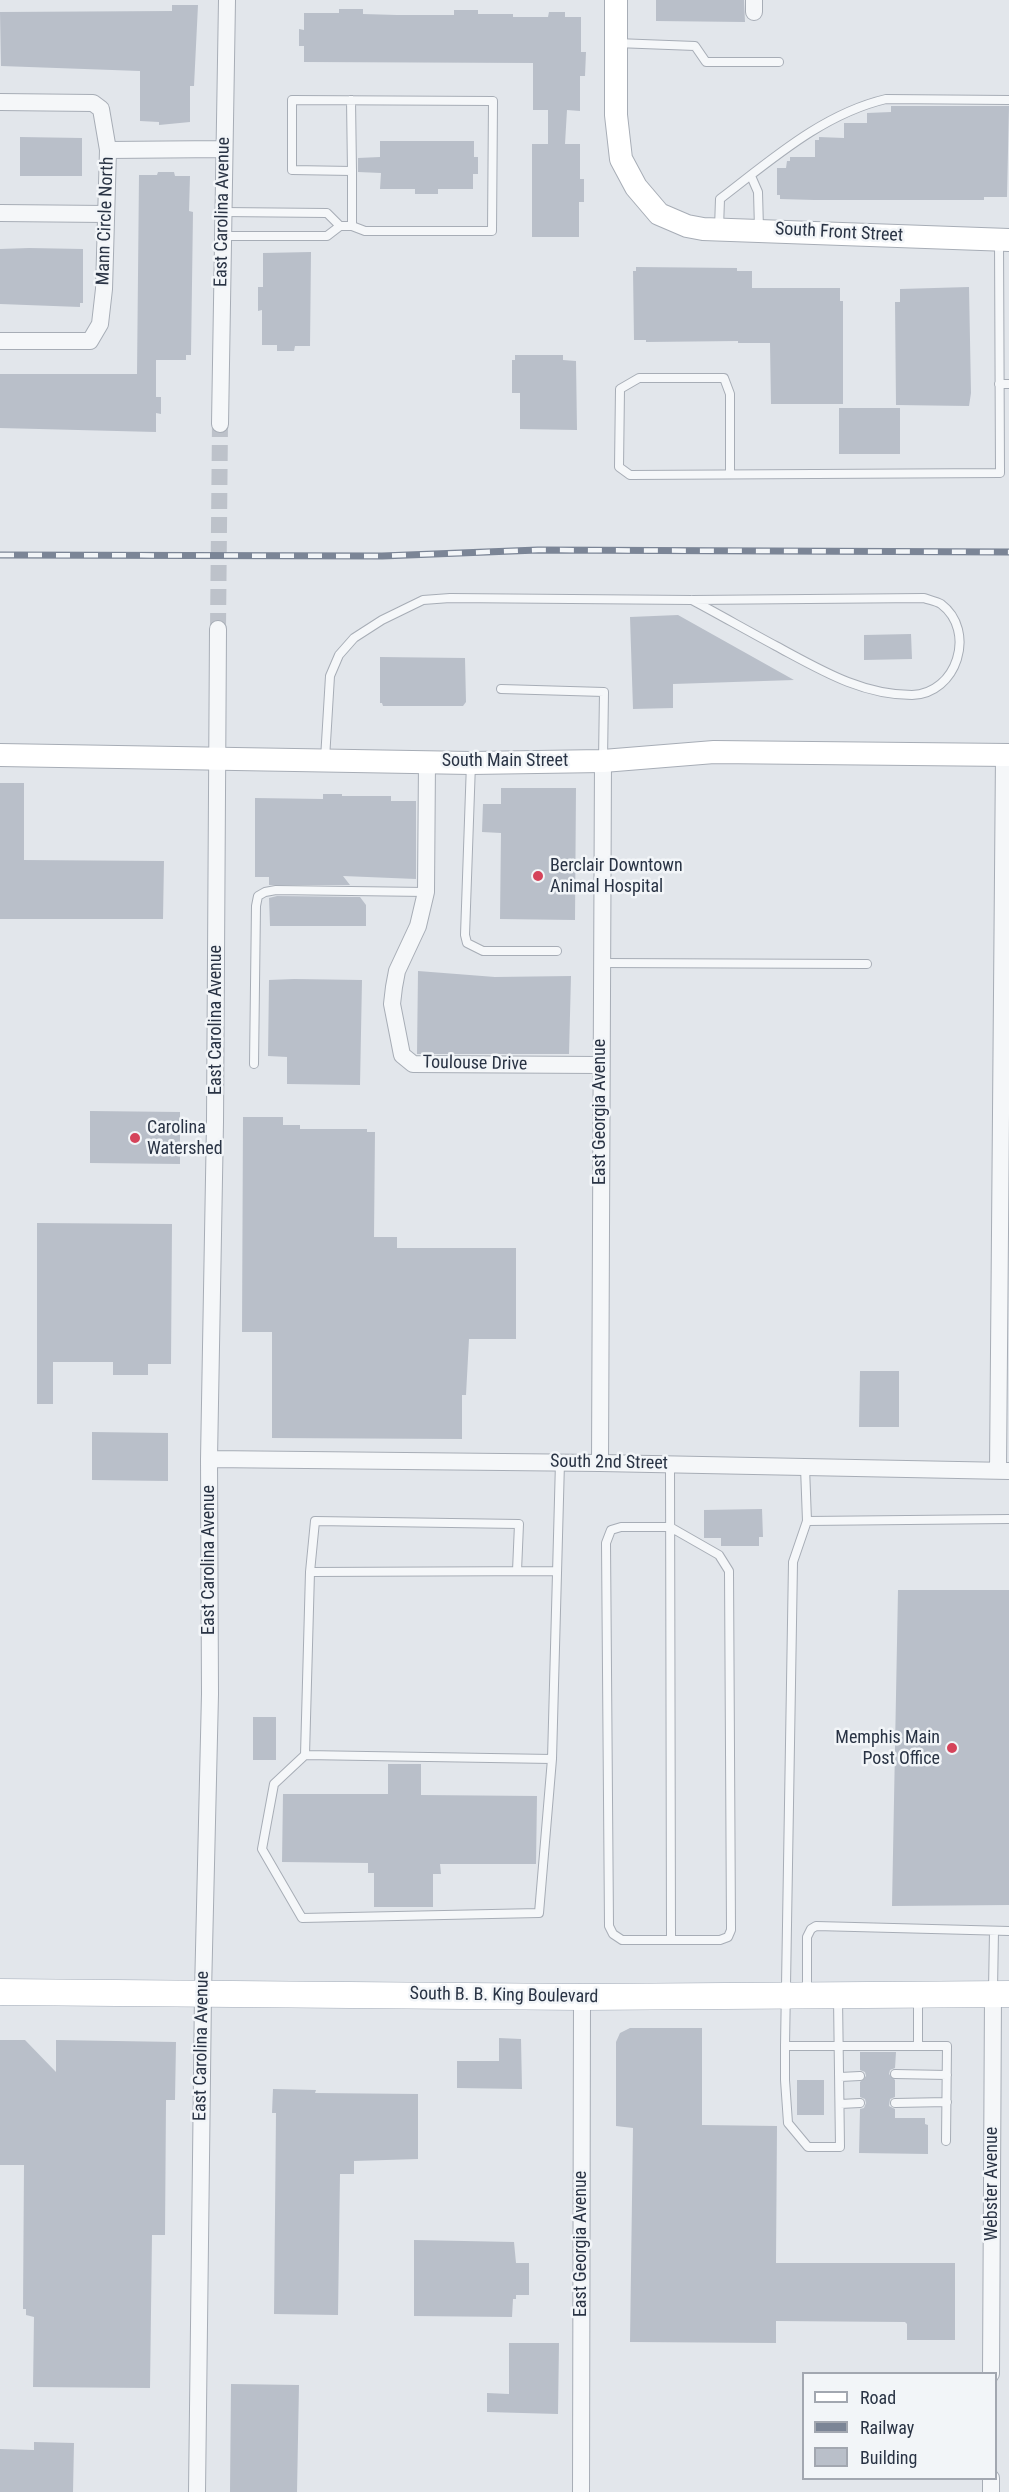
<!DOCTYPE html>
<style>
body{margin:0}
#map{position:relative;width:1009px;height:2492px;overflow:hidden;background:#e2e6eb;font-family:"Roboto Condensed",sans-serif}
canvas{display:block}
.legend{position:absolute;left:802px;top:2372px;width:195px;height:108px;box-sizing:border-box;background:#f2f5f8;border:2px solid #a2a7b0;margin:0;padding:8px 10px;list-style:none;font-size:18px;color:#293344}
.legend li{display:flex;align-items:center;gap:12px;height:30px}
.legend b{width:30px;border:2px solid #a2a7b0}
</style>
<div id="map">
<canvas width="1009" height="2492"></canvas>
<ul class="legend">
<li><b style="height:8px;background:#fff"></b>Road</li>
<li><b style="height:8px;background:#7b8596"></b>Railway</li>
<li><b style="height:16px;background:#b9bfc9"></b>Building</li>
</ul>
</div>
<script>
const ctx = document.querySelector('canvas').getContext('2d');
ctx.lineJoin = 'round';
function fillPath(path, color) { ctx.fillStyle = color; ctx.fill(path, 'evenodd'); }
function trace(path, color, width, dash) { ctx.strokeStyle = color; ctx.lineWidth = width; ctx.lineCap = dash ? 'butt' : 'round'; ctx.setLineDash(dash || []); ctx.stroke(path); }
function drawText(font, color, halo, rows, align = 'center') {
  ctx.font = font + ' "Roboto Condensed",sans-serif'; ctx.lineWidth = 5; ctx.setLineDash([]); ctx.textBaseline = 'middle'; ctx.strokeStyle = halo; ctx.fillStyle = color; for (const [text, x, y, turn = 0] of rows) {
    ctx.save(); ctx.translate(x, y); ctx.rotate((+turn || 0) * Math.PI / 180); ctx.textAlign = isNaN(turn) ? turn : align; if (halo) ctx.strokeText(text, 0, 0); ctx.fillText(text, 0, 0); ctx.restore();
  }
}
fillPath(new Path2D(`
 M656 0H744L745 22 656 21Z
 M172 5H198L194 86H190V122L159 125V122L140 121V71L1 66 0 12 172 11Z
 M339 9H363V14L397 15H454V10H478V14H513V17H548L549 12H565V17H581V52H586L585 76H580V111L567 110 565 144H580V179H584V202H579V237H532V144H548V110H533V63L304 62V46H299V29L304 30V13H339Z
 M891 106H1009L1007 197H984V200H814L780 199V195H777V168H786L787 161H790V157H815V140H819V137L844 138V123H867V113L891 112Z
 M20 137 82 138V176H20Z
 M380 141H474V157H478V174H473V189H438V194H415V189H380L381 173 358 172V158L380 157Z
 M158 172H174L175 176H190L189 211 193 212 191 355H186V360H156V397H161V414L156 413V432L0 428V374H137L139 175H157Z
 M29 248 83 249V303H80V307L0 304V249Z
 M311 252 310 346H295L294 351H277V345H262V310L258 311V287H263V253Z
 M636 267 737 268V271H752V288H840V301H843V404H771L770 343H738V341L646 342V340H634L633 271H636Z
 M969 287 971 393 969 406 896 405 895 302H900V289Z
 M515 355H563V360L576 361 577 430 520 429V393H512V360H515Z
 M839 408H900V454H839Z
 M678 615 794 680 673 684V708L633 709 630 617Z
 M911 634 912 659 864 660V635Z
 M380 657 465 658 466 702 463 706H383L382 703H380Z
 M0 783H24V860L164 861 163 919H0Z
 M501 788H576L575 920 500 919 501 833 482 832 483 804H501Z
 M323 794H342V796H391V801H416V879L343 876 350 885H269V877H255V798L323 799Z
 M277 896 360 897 366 905V926H270L269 898Z
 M418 971 495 977 571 976 569 1054H417Z
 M294 979 362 980 360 1085 287 1084V1057L268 1056 269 980Z
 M90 1111 180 1112V1164L90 1163Z
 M243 1117H283V1125H300V1129H367V1132H375L374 1237H397V1248H516V1339H469L466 1395H462V1439L272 1438V1332H242Z
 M37 1223 172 1224 171 1364H148V1375H113V1362H53V1404H37Z
 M860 1371H899V1427H859Z
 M92 1432 168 1433V1481L92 1480Z
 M762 1509 763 1537H759V1546H721V1538H704V1510Z
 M898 1590H1009V1905L892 1906Z
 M253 1717H276V1760H253Z
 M388 1764H421V1795L537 1796 536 1864H440L441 1874H433V1907H374V1873H368V1863L282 1862 283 1794H388Z
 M630 2028H702V2125L777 2126 776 2263H955V2340H907V2324L905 2322 776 2321V2343L630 2342 633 2128 616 2126V2042L620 2033Z
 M499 2038 521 2039 522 2089 457 2088V2061H499Z
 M0 2040H25L56 2072V2040L176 2042 175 2100H166L165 2235H152L150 2388 33 2387 34 2317 26 2315V2309H23L24 2165H0Z
 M860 2052H896L895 2068 890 2070 889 2074 895 2080V2097L890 2099 889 2106 895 2109V2118H925V2124L928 2125V2154L859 2153 860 2109 864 2108 866 2103 865 2099 860 2097V2082L866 2076 865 2072 860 2070Z
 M797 2080H824V2115H797Z
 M273 2089 316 2090 315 2093 418 2094V2159L354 2161V2174H340L338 2315 274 2314 276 2113H272Z
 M414 2240 514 2242 516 2263H529V2295H516V2299H513L512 2317 414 2316Z
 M509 2343H559L558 2414 487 2412V2393L509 2394Z
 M231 2384 299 2385 297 2492H230Z
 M34 2442 74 2443 73 2492H0V2449L34 2450Z`), '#b9bfc9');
trace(new Path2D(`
 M218 629 220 424`), '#bdc2ca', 16, [16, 8]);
const lane = new Path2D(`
 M616 43 695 46 706 62H779
 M352 171V226
 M751 176 758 192 759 229
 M223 212 327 213 340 226 327 236H223
 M340 226H352L365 231H492L493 101 292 100V170L352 171 351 100
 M719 228 720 199C770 161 822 114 886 99L1009 100
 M999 384H1009
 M730 474V394L724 378H639L620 389 619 467 630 475 1000 473 999 241
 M501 689 604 692 603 760
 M325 759 330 676 339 655 354 638 382 620 423 600 450 598 692 600 924 598C929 600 936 601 941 604 977 631 957 694 912 695 861 695 819 669 776 646 748 631 720 615 692 600
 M471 763 465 935 467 943 483 951H557
 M601 963 867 964
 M254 1064 256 906 258 896 265 892 276 890 426 892
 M670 1464 671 1940
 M805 1467 807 1521
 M621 1527H670L719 1555 729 1571 731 1930 728 1937 720 1940H622L613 1934 609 1926 606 1543 611 1530Z
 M310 1572 315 1521 519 1524 517 1571
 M305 1755 310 1572 557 1571
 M552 1759 539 1913 302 1918 262 1849 274 1784 305 1755 552 1759 560 1462
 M993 1990 994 1931
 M807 1992V1937L811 1929 816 1926 1009 1931
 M838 1998 840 2147H808L788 2123 785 2080V2046H947L946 2141
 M785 2046 793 1562 807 1521 1009 1519
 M918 2046V1998
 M895 2074 947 2075
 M840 2077 860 2076
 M895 2103 947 2102
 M840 2104 860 2103`);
const street = new Path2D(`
 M754 0V12
 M0 102 93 103 101 109 108 150 104 289 100 324 90 341H0
 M108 150 224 149
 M0 213 106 214
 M220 424 227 0
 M427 761 426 892 418 926 397 971 394 987 392 1004 402 1055 413 1064 600 1065
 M209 1459 600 1463 1009 1471
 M600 1463 603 761
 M998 1471 1004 755
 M991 2374 993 1994
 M197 2492 203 1992 210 1694 209 1459 215 1122 218 629
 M581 2492 582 1997
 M991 2492V2478`);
const secondary = new Path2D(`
 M616 0V115L621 159 636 187 659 214 687 226 703 229 1009 240
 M0 755 471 763 603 761 714 752 1009 755`);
const primary = new Path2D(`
 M0 1992 582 1997 1009 1994`);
trace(lane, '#a7adb6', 10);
trace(street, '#a7adb6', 18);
trace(secondary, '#a7adb6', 24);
trace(primary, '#a1aab7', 27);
trace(lane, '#f5f7f9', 8);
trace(street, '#f5f7f9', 16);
trace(secondary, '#fff', 22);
trace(primary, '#fff', 26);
const rail = new Path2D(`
 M0 555 382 556 538 550 1009 552`);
trace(rail, '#7b8596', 7);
trace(rail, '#f2f5f8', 4.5, [14]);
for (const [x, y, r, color] of [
 [538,876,6,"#d5435a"],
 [135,1138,6,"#d5435a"],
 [952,1748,6,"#d5435a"]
]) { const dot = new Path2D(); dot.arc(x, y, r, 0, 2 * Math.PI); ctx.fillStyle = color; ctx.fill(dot); trace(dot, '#f2f5f8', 2); }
drawText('18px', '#293344', '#f2f5f8', [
 ["East Carolina Avenue",223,212,-89],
 ["Mann Circle North",106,221,-88],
 ["South Front Street",839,233,3],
 ["South Main Street",505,761],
 ["East Carolina Avenue",216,1020,-90],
 ["Toulouse Drive",475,1064,1],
 ["East Georgia Avenue",600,1112,-90],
 ["South 2nd Street",609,1463,1],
 ["East Carolina Avenue",209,1560,-90],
 ["South B. B. King Boulevard",504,1996,1],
 ["East Carolina Avenue",202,2046,-89],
 ["Webster Avenue",992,2184,-90],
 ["East Georgia Avenue",581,2244,-90]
]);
drawText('18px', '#293344', '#f2f5f8', [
 ["Berclair Downtown",550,866],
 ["Animal Hospital",550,887],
 ["Carolina",147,1128],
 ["Watershed",147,1149],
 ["Memphis Main",940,1738,"right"],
 ["Post Office",940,1759,"right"]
], 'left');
</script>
